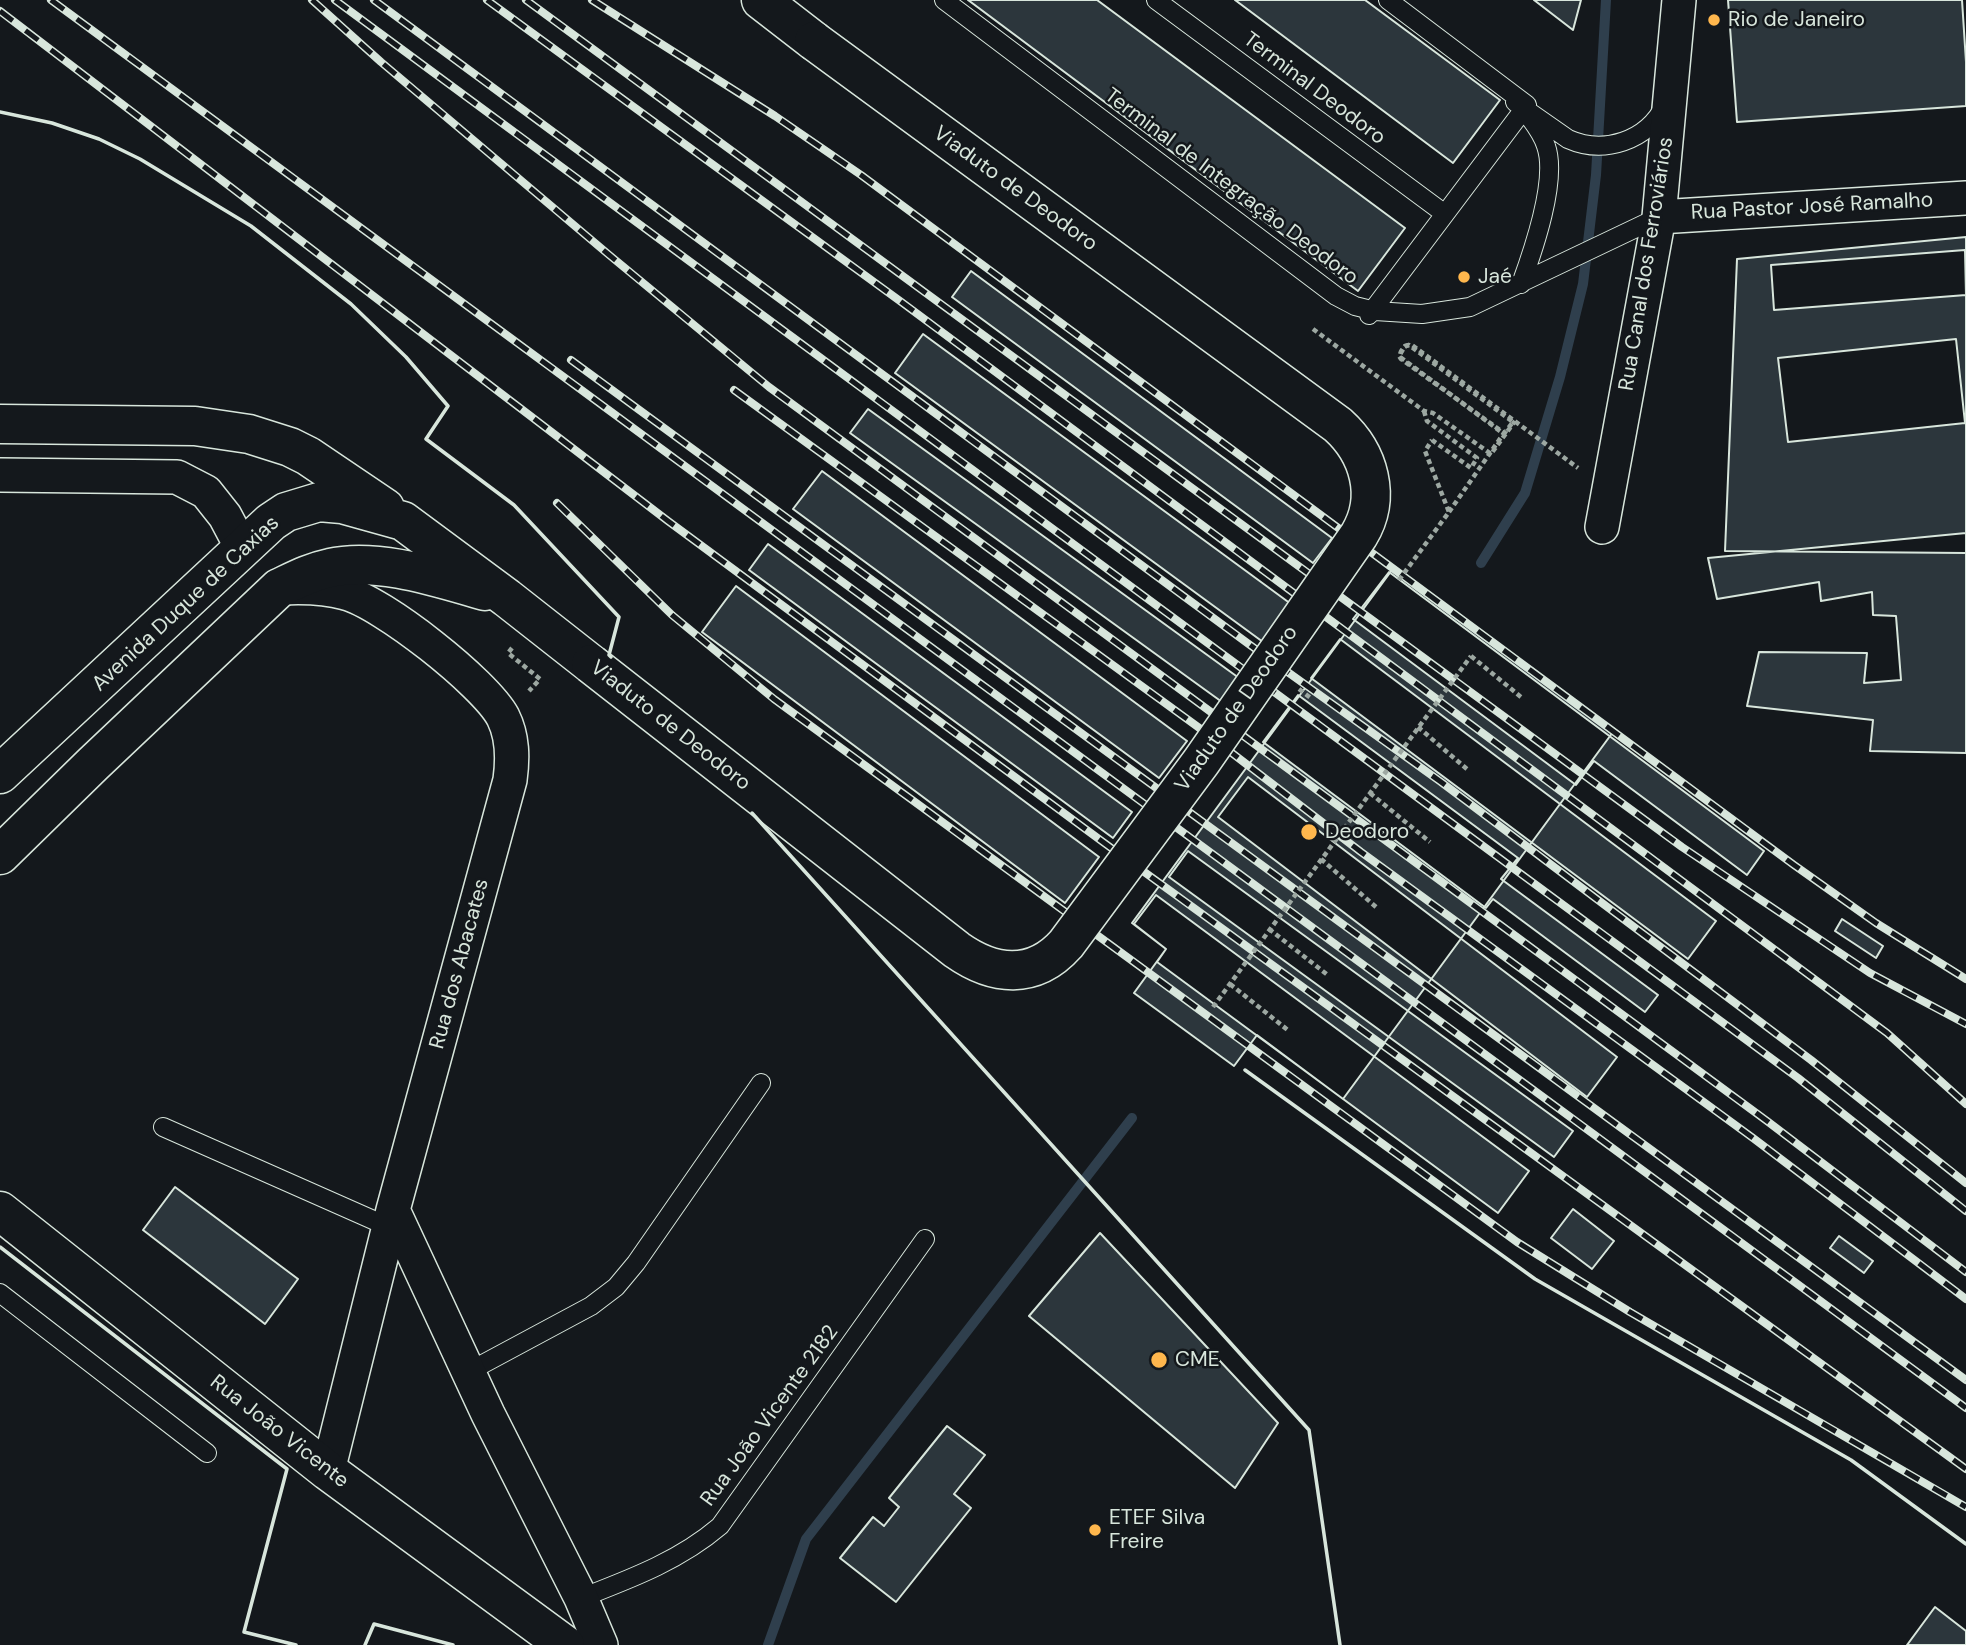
<!DOCTYPE html>
<meta charset="utf-8">
<style>
body{margin:0}
canvas{display:block;background:#14181c}
</style>
<canvas width="1966" height="1645"></canvas>
<script>
const ctx = document.querySelector('canvas').getContext('2d');
ctx.lineJoin = 'round';
function trace(path, color, width, dash) { ctx.strokeStyle = color; ctx.lineWidth = width; ctx.lineCap = dash ? 'butt' : 'round'; ctx.setLineDash(dash || []); ctx.stroke(path); }
function fillPath(path, color) { ctx.fillStyle = color; ctx.fill(path, 'evenodd'); }
function drawText(font, color, halo, rows, align = 'center') {
  ctx.font = font + ' "DM Sans",sans-serif'; ctx.lineWidth = 5; ctx.setLineDash([]); ctx.textBaseline = 'middle'; ctx.strokeStyle = halo; ctx.fillStyle = color; for (const [text, x, y, turn = 0] of rows) {
    ctx.save(); ctx.translate(x, y); ctx.rotate((+turn || 0) * Math.PI / 180); ctx.textAlign = isNaN(turn) ? turn : align; if (halo) ctx.strokeText(text, 0, 0); ctx.fillText(text, 0, 0); ctx.restore();
  }
}
trace(new Path2D(`
 M1481 563 1525 493 1560 377 1583 284 1596 175 1606 0
 M768 1645 806 1539 1132 1118`), '#2f3f4d', 10);
const building = new Path2D(`
 M968 0H1097L1405 228 1358 291Z
 M1235 0H1365L1500 100 1453 163Z
 M1534 0H1581L1573 30Z
 M1728 0H1962L1966 62V106L1737 122Z
 M1966 237V553L1725 551 1737 259Z
 M1965 250 1966 295 1774 310 1771 265Z
 M971 271 1332 538 1313 563 952 297Z
 M923 334 1291 604 1263 642 895 373Z
 M1956 339 1965 423 1788 442 1778 358Z
 M868 409 1239 678 1222 702 850 433Z
 M822 471 1187 741 1159 778 793 509Z
 M1966 533V753L1870 751 1873 720 1747 706 1759 652 1867 653 1864 683 1901 680 1896 616 1873 615 1872 592 1821 601 1819 582 1717 599 1708 558Z
 M768 544 1132 812 1113 838 749 570Z
 M1392 570 1613 732 1343 1099 1257 1035 1234 1066 1134 993 1166 949 1132 923Z
 M1389 572 1764 851 1747 875 1594 761 1576 785 1353 619Z
 M736 586 1099 857 1065 903 702 632Z
 M1340 639 1716 921 1688 959 1311 678Z
 M1298 695 1518 858 1501 879 1658 995 1645 1012 1493 899 1486 908 1263 742Z
 M1248 777 1617 1057 1587 1097 1218 817Z
 M1188 851 1573 1131 1554 1157 1169 877Z
 M1156 895 1529 1171 1498 1213 1157 962 1166 949 1134 924Z
 M1842 919 1883 946 1876 958 1835 931Z
 M175 1187 298 1279 265 1324 143 1230Z
 M1573 1209 1614 1241 1592 1269 1551 1238Z
 M1100 1233 1278 1423 1235 1488 1029 1316Z
 M1839 1236 1873 1261 1864 1273 1830 1248Z
 M947 1426 985 1455 954 1494 971 1508 896 1602 840 1558 873 1517 884 1526 899 1507 889 1498Z
 M1935 1607 1966 1631V1645H1907Z`);
fillPath(building, '#2c363c');
trace(building, '#d8e6dc', 2);
const lane = new Path2D(`
 M944 0 1336 296 1355 306 1375 311 1422 314 1470 307 1659 217
 M1156 0 1445 214
 M1515 102 1568 139C1604 155 1647 141 1665 105
 M1521 284C1533 251 1558 180 1546 146 1543 136 1536 126 1530 118
 M1369 315 1527 105 1388 0
 M163 1127 389 1227
 M0 1293 207 1453
 M468 1372 591 1306 616 1287 636 1263 761 1083
 M581 1598C630 1579 679 1561 720 1526L925 1239`);
const street = new Path2D(`
 M1659 217 1966 198
 M0 475 177 477 206 492 225 516 242 548
 M1602 527 1659 217 1679 0
 M282 588C303 587 324 587 345 593 382 602 485 683 503 717 513 737 513 758 510 780L393 1210 328 1471
 M393 1210 488 1414 581 1598 601 1645`);
const primary = new Path2D(`
 M761 0 814 41
 M0 424 195 426 249 434 290 447 308 456 385 508
 M0 774 271 522 286 512 319 502 342 504 403 521 507 598 591 664
 M0 855 93 764 279 588C296 580 311 572 330 568 377 557 439 578 485 591
 M0 1211 328 1471 565 1645`);
trace(lane, '#d8e6dc', 20);
trace(street, '#d8e6dc', 36);
trace(primary, '#d8e6dc', 41);
trace(new Path2D(`
 M1313 329 1424 411 1433 413 1491 454 1515 421
 M1424 411 1427 421 1477 458 1471 468 1432 440
 M1506 431 1504 434 1400 357C1400 350 1405 344 1412 345L1578 468
 M512 648 508 653 540 679 529 691
 M1471 656 1521 697
 M1299 689 1312 699
 M1418 727 1468 770
 M1370 793 1430 842
 M1321 859 1376 907
 M1269 929 1329 976
 M1230 984 1289 1031`), '#9da8a2', 4.5, [5, 3.5]);
trace(lane, '#14181c', 18);
trace(street, '#14181c', 33);
trace(primary, '#14181c', 38);
const rail = new Path2D(`
 M51 0 1966 1408
 M312 0 381 62 608 254 769 387 1767 1121 1966 1272
 M335 0 1798 1078 1966 1211
 M374 0 1250 645 1441 782 1811 1060 1966 1183
 M487 0 900 301 1887 1033 1966 1104
 M526 0 1682 847 1870 973 1966 1024
 M592 0 775 116 861 175 1794 865 1876 923 1966 979
 M0 11 668 521 1103 842 1966 1469
 M571 360 1966 1380
 M734 390 1198 727 1361 852 1753 1138 1966 1299
 M557 503 672 615 774 699 1517 1242 1630 1312 1966 1507`);
trace(rail, '#d8e6dc', 8);
trace(rail, '#14181c', 5, [16]);
const primaryBridge = new Path2D(`
 M591 664 957 950C994 976 1034 980 1066 944L1201 762 1359 535C1382 497 1369 453 1338 425L814 41`);
trace(primaryBridge, '#d8e6dc', 41, []);
trace(new Path2D(`
 M1449 512 1504 433 1401 359 1399 356 1405 346 1409 345 1513 422 1506 431
 M1399 580 1449 512 1425 451 1432 440
 M1213 1007 1471 656`), '#9da8a2', 4.5, [5, 3.5]);
trace(primaryBridge, '#14181c', 38);
trace(new Path2D(`
 M0 112 52 123 99 139 140 159 251 226 351 304 406 357 448 406 426 439 514 505 619 617 609 655 611 657
 M752 813 1309 1430 1340 1645
 M1245 1070 1535 1279 1851 1460 1966 1544
 M0 1247 287 1469 244 1632 296 1645
 M365 1645 374 1624 453 1645`), '#d8e6dc', 3.5);
for (const [x, y, r, color] of [
 [1714,20,7,"#ffb74d"],
 [1464,277,7,"#ffb74d"],
 [1309,832,9,"#ffb74d"],
 [1159,1360,9,"#ffb74d"],
 [1095,1530,7,"#ffb74d"]
]) { const dot = new Path2D(); dot.arc(x, y, r, 0, 2 * Math.PI); ctx.fillStyle = color; ctx.fill(dot); trace(dot, '#14181c', 2.5); }
drawText('21px', '#d8e6dc', '#14181c', [
 ["Rio de Janeiro",1728,20],
 ["Jaé",1478,277],
 ["Deodoro",1325,832],
 ["CME",1175,1360],
 ["ETEF Silva",1109,1518],
 ["Freire",1109,1542]
], 'left');
drawText('21px', '#d8e6dc', '#14181c', [
 ["Terminal Deodoro",1314,89,37],
 ["Terminal de Integração Deodoro",1231,187,37],
 ["Viaduto de Deodoro",1015,189,36],
 ["Rua Pastor José Ramalho",1812,207,-3],
 ["Rua Canal dos Ferroviários",1647,264,-81],
 ["Avenida Duque de Caxias",186,604,-43],
 ["Viaduto de Deodoro",1237,709,-55],
 ["Viaduto de Deodoro",670,726,38],
 ["Rua dos Abacates",460,964,-75],
 ["Rua João Vicente 2182",770,1416,-54],
 ["Rua João Vicente",279,1432,38]
]);
</script>
